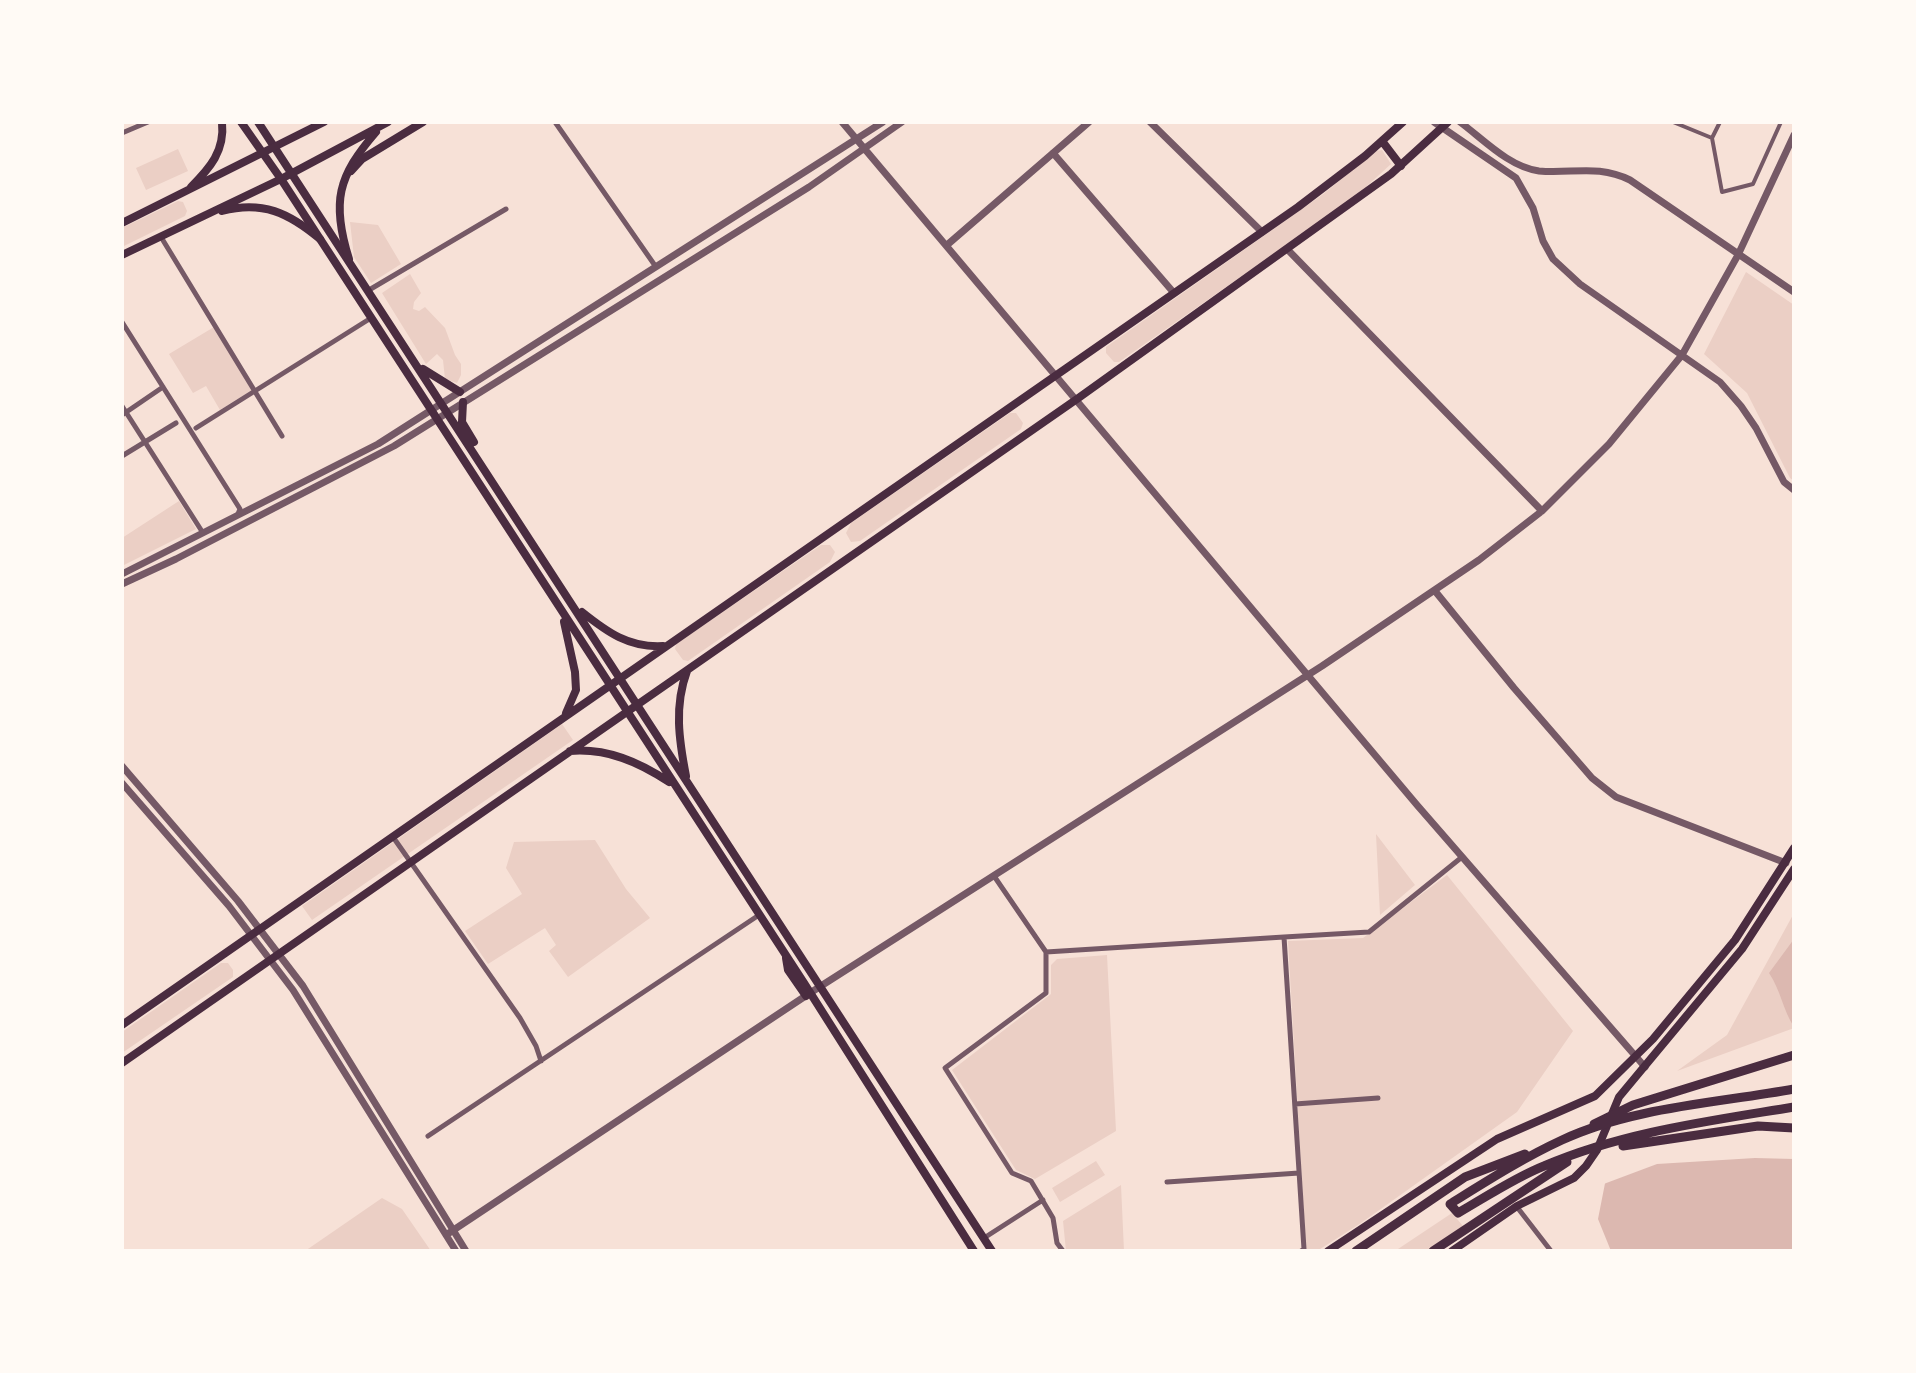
<!DOCTYPE html>
<style>
body{margin:0}
#map{position:relative;width:1916px;height:1373px;overflow:hidden;background:#f7e1d7;font-family:Barlow,sans-serif}
canvas{display:block}
.frame{position:absolute;inset:0;border:124px solid #fffaf5;pointer-events:none}
</style>
<div id="map">
<canvas width="1916" height="1373"></canvas>
<div class="frame"></div>
</div>
<script>
const ctx = document.querySelector('canvas').getContext('2d');
ctx.lineJoin = 'round';
function fillPath(path, color) { ctx.fillStyle = color; ctx.fill(path, 'evenodd'); }
function trace(path, color, width, dash) { ctx.strokeStyle = color; ctx.lineWidth = width; ctx.lineCap = dash ? 'butt' : 'round'; ctx.setLineDash(dash || []); ctx.stroke(path); }
fillPath(new Path2D(`
 M178 149 188 171 146 190 136 168Z
 M1382 150 1391 164 1356 196 1119 362H1114L1106 353V347L1322 195 1376 151Z
 M178 201 183 202 187 211 185 216 122 247V228Z
 M350 222 378 225 401 264 371 283 354 257Z
 M1746 272 1794 305V481L1790 478 1747 393 1704 354Z
 M410 274 421 293 414 302 413 309 419 311 425 307 445 328 455 355 461 364V375L457 383 445 379 443 360 437 354 426 364 382 293Z
 M214 327 252 390 220 410 206 386 193 393 169 354Z
 M1010 413H1016L1023 423 1021 429 860 541 851 542 846 533 851 523Z
 M179 501 196 529 122 566V538Z
 M821 545H830L835 552 830 562 688 661 683 660 675 649 676 644Z
 M562 724 573 740 312 920 302 906Z
 M1376 834 1415 885 1380 915Z
 M595 840 626 889 650 918 568 977 549 951 556 945 545 928 488 964 465 931 522 894 506 868 514 842Z
 M1447 875 1573 1031 1517 1112 1361 1223 1317 1251H1306L1288 941 1363 938Z
 M1794 913V1028L1677 1071 1727 1035Z
 M1107 955 1116 1131 1035 1179 1016 1170 952 1070 1051 994V965L1057 959Z
 M221 963H228L233 970V977L122 1053V1032Z
 M1096 1161 1105 1175 1060 1202 1052 1188Z
 M1121 1185 1124 1251H1066L1063 1221Z
 M382 1198 402 1209 431 1251H305Z
 M1452 1213 1463 1226 1426 1251H1395Z`), '#ebcfc5');
fillPath(new Path2D(`
 M1794 939V1027C1783 1010 1781 991 1769 973Z
 M1794 1085V1251H1611L1598 1219 1609 1163Z`), '#dcb8b0');
fillPath(new Path2D(`
 M1794 1081V1159L1755 1158 1657 1164 1601 1185 1607 1160Z`), '#f7e1d7');
trace(new Path2D(`
 M1673 122 1712 138
 M1720 122 1712 138 1722 192 1753 184 1781 122`), '#755966', 4);
trace(new Path2D(`
 M555 122 656 267
 M122 133 148 122
 M161 237 282 436
 M369 290 506 209
 M122 322 240 509 238 514
 M122 406 203 533
 M122 415 163 387
 M196 428 371 318
 M122 456 176 423
 M393 837 520 1018 536 1046 541 1061
 M994 876 1046 952
 M1284 937 1369 932 1462 857
 M1295 1104 1378 1098
 M428 1136 759 915
 M1167 1182 1299 1173
 M1517 1207 1551 1251
 M984 1238 1043 1200
 M1063 1251 1057 1243 1053 1218 1031 1181 1012 1173 945 1068 1046 993V952L1284 937 1304 1249 1301 1251`), '#755966', 5);
trace(new Path2D(`
 M842 122 1417 805 1645 1067
 M1150 122 1262 232
 M1434 122 1516 178 1533 208 1543 241 1553 259 1580 284 1720 382 1741 406 1756 428 1784 482 1794 490
 M1460 122C1483 139 1509 167 1539 171 1572 174 1598 164 1630 180L1794 292
 M1053 153 1174 293
 M947 245 1089 122
 M1287 249 1542 511
 M122 574 378 444 883 122
 M122 584 176 559 394 446 809 187 902 122
 M1435 591 1514 688 1592 778 1616 797 1786 863
 M122 766 238 901 303 986 466 1251
 M122 783 229 906 293 990 456 1251
 M446 1235 810 993 1322 666 1479 560 1542 511 1609 444 1682 355 1738 255 1794 135`), '#755966', 7);
trace(new Path2D(`
 M241 122 281 179 804 983 974 1251
 M258 122 992 1251
 M1382 141 1401 166
 M351 171 362 159 423 122
 M423 369 460 392
 M463 402 462 422 474 442
 M582 612C607 632 629 648 663 646
 M564 622 575 672 576 690 566 713
 M570 751C607 748 639 762 669 782
 M686 776C679 740 674 706 687 671
 M786 958 788 970 806 996
 M122 1025 1298 207 1365 156 1403 122
 M122 1063 1077 399 1391 174 1448 122
 M1328 1251 1497 1139 1595 1096 1653 1039 1735 940 1794 848
 M1452 1251 1517 1206 1574 1178 1586 1166 1597 1150 1619 1097 1742 949 1794 869`), '#4a2c40', 8);
trace(new Path2D(`
 M191 187C210 168 225 151 222 122
 M222 211C262 200 289 213 320 239
 M122 223 324 122
 M122 255 281 179 388 122
 M349 259C331 202 338 176 376 132`), '#4a2c40', 8);
trace(new Path2D(`
 M1794 1089C1718 1103 1633 1107 1562 1140 1523 1158 1487 1181 1450 1204L1458 1213C1486 1197 1514 1178 1544 1166 1623 1132 1710 1121 1794 1107
 M1594 1124 1633 1105 1794 1055
 M1623 1146 1758 1126 1794 1128
 M1356 1251 1465 1177 1525 1154
 M1433 1251 1567 1162`), '#4a2c40', 9);
</script>
